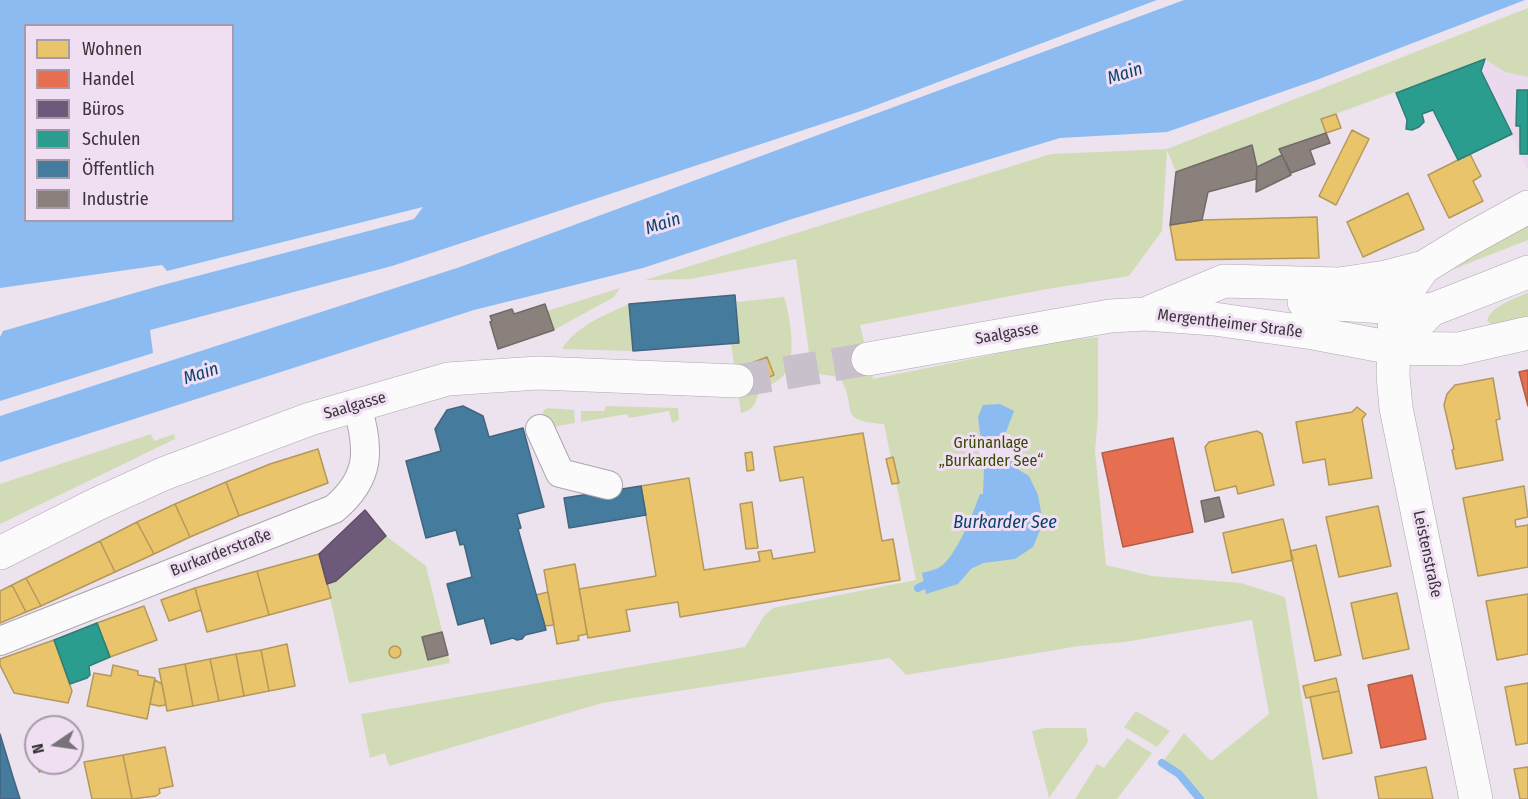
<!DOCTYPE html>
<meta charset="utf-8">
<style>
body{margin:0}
#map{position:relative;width:1528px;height:799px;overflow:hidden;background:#ece3ee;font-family:"Fira Sans Condensed",sans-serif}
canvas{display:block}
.legend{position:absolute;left:24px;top:24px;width:210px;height:198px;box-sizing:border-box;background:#f0dff2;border:2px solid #a79aa9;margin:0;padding:8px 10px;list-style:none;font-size:18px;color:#3a333b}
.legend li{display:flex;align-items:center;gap:12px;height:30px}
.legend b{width:30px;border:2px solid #a79aa9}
.north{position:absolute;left:24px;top:715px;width:60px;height:60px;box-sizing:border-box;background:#f0dff2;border:2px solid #a79aa9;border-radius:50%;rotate:257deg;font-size:16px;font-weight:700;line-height:24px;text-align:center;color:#3a333b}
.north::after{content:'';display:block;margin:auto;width:21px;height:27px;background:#78717a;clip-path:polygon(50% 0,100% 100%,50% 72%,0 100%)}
</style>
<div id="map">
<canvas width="1528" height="799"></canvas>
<ul class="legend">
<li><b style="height:16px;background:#e9c46a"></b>Wohnen</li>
<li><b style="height:16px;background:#e76f51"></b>Handel</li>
<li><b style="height:16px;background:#6d597a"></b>Büros</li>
<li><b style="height:16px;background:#2a9d8f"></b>Schulen</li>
<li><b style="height:16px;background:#457b9d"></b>Öffentlich</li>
<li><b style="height:16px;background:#8a817c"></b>Industrie</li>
</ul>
<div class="north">N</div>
</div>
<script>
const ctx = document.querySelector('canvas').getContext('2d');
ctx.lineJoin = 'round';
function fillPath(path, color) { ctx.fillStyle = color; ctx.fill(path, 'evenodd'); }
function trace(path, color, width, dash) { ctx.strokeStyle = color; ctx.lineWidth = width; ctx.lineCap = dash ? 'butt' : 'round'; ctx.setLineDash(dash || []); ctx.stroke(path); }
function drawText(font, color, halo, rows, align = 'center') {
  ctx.font = font + ' "Fira Sans Condensed",sans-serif'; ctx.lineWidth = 6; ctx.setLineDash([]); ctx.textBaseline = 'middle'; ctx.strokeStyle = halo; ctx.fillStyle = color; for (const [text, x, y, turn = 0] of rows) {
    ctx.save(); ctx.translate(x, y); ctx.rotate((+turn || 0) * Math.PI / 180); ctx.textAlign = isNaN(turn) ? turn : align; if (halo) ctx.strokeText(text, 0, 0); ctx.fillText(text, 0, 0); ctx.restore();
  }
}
fillPath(new Path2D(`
 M1528 8V171L1481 71 1485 59Z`), '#ebdaed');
fillPath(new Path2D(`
 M1528 8V77L1505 72 1485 59 1322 119 1326 133 1280 149 1282 155 1257 167 1252 145 1176 172 1167 150 1162 231 1129 276 1047 289 860 325 873 379 1055 342 1098 337V416L1095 451 1106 565 1152 576 1241 583 1285 597 1318 799H1204L1180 772 1164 760 1184 733 1211 761 1269 714 1252 620 1125 642 1079 646 906 675 890 658 602 703 389 766 385 753 370 758 361 714 745 647 764 616 773 608 916 580 884 424C833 421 860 407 839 377L819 374 810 360 796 259 690 279 645 280 1051 154 1167 149Z
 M1528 224V240L1454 269 1453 265Z
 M620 288 614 297 554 330 547 311Z
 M1528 293V322L1494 326 1487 321C1490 307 1515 298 1528 293Z
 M784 297C790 314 798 362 783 376 777 382 766 387 759 392 755 404 754 410 741 413L731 343 739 342 736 302Z
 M629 304 633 351 562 349C575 327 606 314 629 304Z
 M606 406 678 408 679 420 672 423 669 411 629 418 627 414 581 422V411H604Z
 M548 408 574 410 575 423 552 427 542 416 544 410Z
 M151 434 154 441 174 434 175 439 0 524V484Z
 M386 536 426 566 450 663 349 683 327 584Z
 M1136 711 1170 731 1157 747 1124 727Z
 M1044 728H1086L1088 742 1049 798 1032 731Z
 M1127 738 1152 753 1117 799H1075L1097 764 1104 768Z`), '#d1dcb7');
fillPath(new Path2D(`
 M0 0H1157L861 111 392 266 150 330 153 353 0 401V337L3 331 159 286 414 219 423 207 167 271 162 265 0 288ZM26 26H232V220H26Z
 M1184 0H1525L1319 79 1167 132 1060 138 792 219 643 268 474 310 0 462V416L460 267Z
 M1000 404 1014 411 1006 432 1010 450 1019 470 1029 476 1038 495 1043 523 1033 547 1015 559 983 563 971 569 958 584 926 594 922 573C928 571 935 570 940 567 956 557 974 511 980 494H983L984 466 978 417 983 405Z`), '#8bbbf0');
fillPath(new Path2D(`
 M1010 434 1018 459 981 466 978 440Z`), '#ece3ee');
const homes = new Path2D(`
 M1336 114 1341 128 1326 133 1321 119Z
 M1352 130 1369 139 1336 205 1319 196Z
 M1470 154 1481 176 1473 181 1483 201 1449 218 1428 175Z
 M1408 193 1424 229 1363 257 1347 222Z
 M1317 217 1319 258 1176 260 1170 225 1202 220Z
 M767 357 774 375 748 386 741 367Z
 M1493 378 1500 419 1496 420 1503 460 1456 469 1452 450 1454 449 1444 405 1447 394 1455 385Z
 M1357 407 1366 414 1362 419 1372 478 1329 485 1325 459 1303 463 1296 422 1352 412Z
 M1257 431 1262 434 1274 485 1238 494 1236 486 1215 491 1205 447 1209 442Z
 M863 433 882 541 893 539 900 580 680 617 678 602 626 610 630 631 588 638 579 589 656 576 641 486 689 478 704 570 760 561 758 552 771 550 773 559 815 552 803 477 780 481 774 447Z
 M318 449 328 483 239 516 226 482 270 464Z
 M752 452 754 470 747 471 745 453Z
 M893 457 899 483 892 484 886 459Z
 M226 482 239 516 190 537 175 504Z
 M1524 486 1528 517 1515 520 1516 527 1528 525V567L1478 576 1463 498Z
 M752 502 758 548 746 549 740 504Z
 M175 504 190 537 154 554 137 522Z
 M1378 506 1391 566 1339 577 1326 517Z
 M1283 519 1293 560 1232 573 1223 533Z
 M137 522 154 554 115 572 100 541Z
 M100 541 115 572 41 606 26 578Z
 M1316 545 1341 655 1315 661 1290 551Z
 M319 554 331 598 269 615 257 571Z
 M575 564 587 634 578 636 579 640 557 644 544 570Z
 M257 571 269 615 207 632 195 588Z
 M26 578 41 606 26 612 12 585Z
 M12 585 26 612 0 623V591Z
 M195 588 201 610 169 621 161 600Z
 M548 592 554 625 545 626 536 595Z
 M1397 593 1409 649 1363 659 1351 603Z
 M1528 594V654L1497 660 1486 601Z
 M144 606 157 640 110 657 97 623Z
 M54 640 72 691 68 703 14 693 0 665V659Z
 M287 644 295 686 269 691 261 650Z
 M389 652a6 6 0 1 1 12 0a6 6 0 1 1-12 0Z
 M261 650 269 691 244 696 236 654Z
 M236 654 244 696 219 701 210 659Z
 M210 659 219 701 193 706 185 664Z
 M185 664 193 706 167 711 159 669Z
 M113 665 138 671V675L155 678 147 719 87 706 94 673 111 676Z
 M1336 678 1339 691 1306 698 1303 686Z
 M155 680 162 684 166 705 159 706 150 704Z
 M1528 683V743L1516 745 1505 687Z
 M1339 691 1352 753 1323 759 1310 697Z
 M165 747 173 786 159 789 160 793 156 796 132 799 123 755Z
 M123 755 132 799H92L84 762Z
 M38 763H63L64 767 39 772Z
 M1426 767 1433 799H1379L1375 777Z
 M1528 767V799H1520L1514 769Z`);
fillPath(homes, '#e9c46a');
trace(homes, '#b4985c', 1.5);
const shops = new Path2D(`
 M1528 370V406L1519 372Z
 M1173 438 1193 532 1123 547 1102 453Z
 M1412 675 1426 739 1381 748 1368 685Z`);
fillPath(shops, '#e76f51');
trace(shops, '#b35d4a', 1.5);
const offices = new Path2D(`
 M365 510 386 536 336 581 327 584 319 554Z`);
fillPath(offices, '#6d597a');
trace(offices, '#5e4e67', 1.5);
const schools = new Path2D(`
 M1485 59 1481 71 1512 134 1458 160 1433 110 1422 114 1424 122 1419 127 1412 130 1406 129 1407 120 1396 93Z
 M1517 90H1528V154H1520V126H1516Z
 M97 623 110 657 89 666 90 675 87 678 70 684 54 640Z`);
fillPath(schools, '#2a9d8f');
trace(schools, '#2f7d76', 1.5);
const public = new Path2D(`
 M735 295 739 343 633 351 629 304Z
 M463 406 483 416 489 437 523 428 544 507 517 514 521 528 518 529 546 630 525 635 522 639 517 640 513 638 491 644 484 618 458 625 447 584 472 577 464 544 460 545 456 530 426 538 406 461 441 451 435 429 447 410Z
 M641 486 646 515 569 528 564 498Z
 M0 734 13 777 20 799H0Z`);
fillPath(public, '#457b9d');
trace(public, '#426580', 1.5);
const industry = new Path2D(`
 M1326 133 1330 143 1310 150 1315 164 1291 173 1279 149Z
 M1252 145 1257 167 1256 179 1208 192 1202 220 1170 225 1176 172Z
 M1282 155 1291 175 1256 192 1257 167Z
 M545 304 554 330 498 349 490 322 492 321 490 316 512 309 514 314Z
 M1219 497 1224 517 1205 522 1201 501Z
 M442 632 448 655 428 660 422 637Z`);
fillPath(industry, '#8a817c');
trace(industry, '#726a68', 1.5);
trace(new Path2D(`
 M918 588 934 580
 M1162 763 1179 774 1200 799`), '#8bbbf0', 8);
trace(new Path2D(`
 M737 381 868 359`), '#c8c0ca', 33, [33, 16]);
const street = new Path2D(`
 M540 429 560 473 608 485
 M0 641 334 509C371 478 370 449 357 406`);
const secondary = new Path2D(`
 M1411 285 1424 267 1468 240 1528 207
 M1304 302 1431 310
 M1395 308 1393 376 1396 408 1476 799
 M1150 312 1224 281 1339 284 1386 277 1424 267
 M1415 326 1431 310 1528 272
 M868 359 1110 316 1145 314 1214 319 1313 333 1393 348 1458 349 1528 333
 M0 553 95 505 163 474 310 419 448 379 538 373 737 381`);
trace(street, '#ada6ae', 30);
trace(secondary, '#ada6ae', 34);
trace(street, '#fcfbfc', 28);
trace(secondary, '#fcfbfc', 33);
drawText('16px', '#3a333b', '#f0dff2', [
 ["Mergentheimer Straße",1230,324,7],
 ["Saalgasse",1007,334,-10],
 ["Saalgasse",355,406,-16],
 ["Burkarderstraße",221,553,-21],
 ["Leistenstraße",1427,554,78]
]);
drawText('16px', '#374a02', '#f0dff2', [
 ["Grünanlage",991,444],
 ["„Burkarder See“",991,462]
]);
drawText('italic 18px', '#0c416e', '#f0dff2', [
 ["Main",1125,74,-18],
 ["Main",663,224,-18],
 ["Main",201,374,-18],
 ["Burkarder See",1005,523]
]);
</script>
